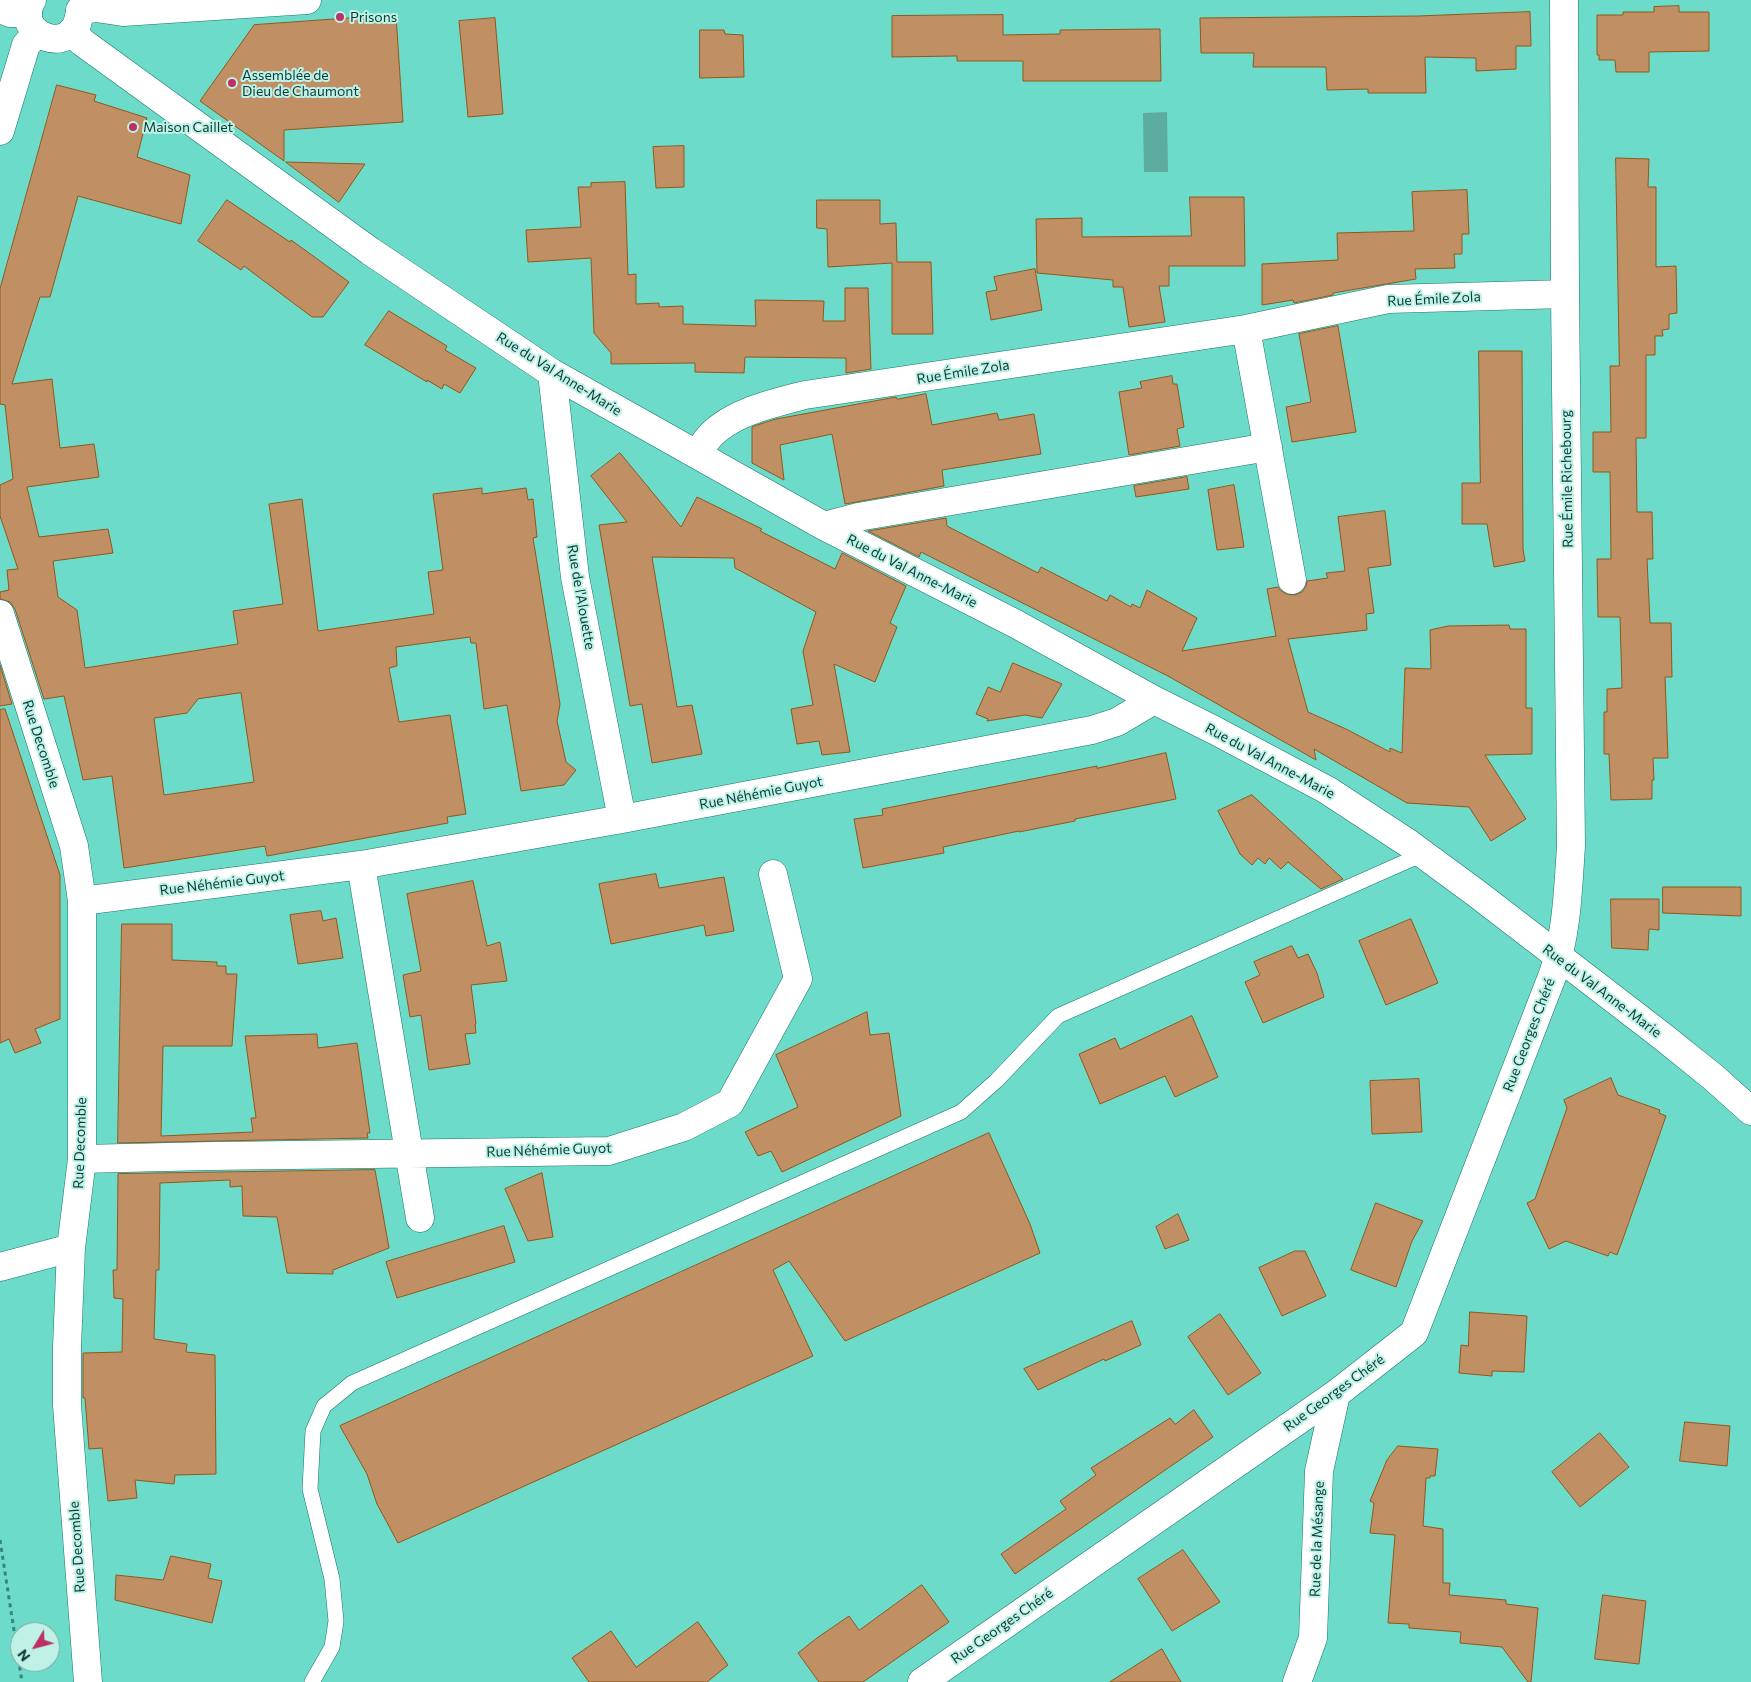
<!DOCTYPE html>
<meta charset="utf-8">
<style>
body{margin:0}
#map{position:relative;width:1751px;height:1682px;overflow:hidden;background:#6cdbc9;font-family:Commissioner,sans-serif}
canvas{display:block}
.north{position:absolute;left:10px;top:1622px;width:50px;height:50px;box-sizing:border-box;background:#bff1e7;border:1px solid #77a9a0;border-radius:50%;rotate:233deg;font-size:14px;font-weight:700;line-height:20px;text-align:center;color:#0a3d36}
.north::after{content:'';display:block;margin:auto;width:18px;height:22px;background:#bc3066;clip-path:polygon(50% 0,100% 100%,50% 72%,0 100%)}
</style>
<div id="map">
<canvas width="1751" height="1682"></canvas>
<div class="north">N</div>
</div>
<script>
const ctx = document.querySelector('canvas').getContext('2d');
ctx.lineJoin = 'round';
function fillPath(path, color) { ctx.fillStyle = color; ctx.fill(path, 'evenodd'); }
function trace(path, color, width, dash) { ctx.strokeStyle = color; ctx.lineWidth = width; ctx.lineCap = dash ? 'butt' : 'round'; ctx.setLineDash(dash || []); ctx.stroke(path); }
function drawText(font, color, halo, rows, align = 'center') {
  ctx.font = font + ' Commissioner,sans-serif'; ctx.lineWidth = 4; ctx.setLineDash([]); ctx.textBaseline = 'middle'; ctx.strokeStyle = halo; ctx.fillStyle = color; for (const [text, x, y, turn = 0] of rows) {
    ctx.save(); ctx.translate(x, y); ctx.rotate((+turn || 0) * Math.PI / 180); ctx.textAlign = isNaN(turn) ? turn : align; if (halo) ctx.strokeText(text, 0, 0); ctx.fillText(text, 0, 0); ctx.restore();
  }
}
fillPath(new Path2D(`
 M1167 112 1168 172H1144L1143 113Z`), '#5cada0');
const building = new Path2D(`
 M1679 6V12H1709V51L1649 52V72H1616L1615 60H1599V55H1597V15H1623V12H1654V7Z
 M1530 12 1531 46H1516V69L1476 71V58L1425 57 1426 93H1368V89L1327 90 1326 67H1253L1254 53H1201L1200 18 1418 16Z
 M396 15 403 122 284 130V161L200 101 254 25Z
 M1003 15V35L1060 34V30L1160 29 1161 81H1023V61H957V56L892 57V16Z
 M495 18 503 114 468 117 459 21Z
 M700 30H724L725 34 743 35 744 77 700 78Z
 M57 85 96 95 94 101 147 118 137 157 190 175 181 224 78 196 50 297H40L12 384 52 379 60 448 94 444 99 477 27 487 39 537 108 529 113 553 53 561 58 597 77 610 85 668 238 644 233 611 283 604 269 504 302 499 318 631 434 614 428 572 443 570 433 494 482 488V494L526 488 528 500 533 499 537 537 533 538 560 704 557 721 566 762 576 770 564 785 521 791 507 705 484 709 476 643H471L470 637 396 647 397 666 389 668 399 722 450 715 466 814 447 817 448 823 267 856 265 846 124 868 112 776 83 780 64 696 44 699 15 609 10 602 0 599V592L9 590 7 570 18 569 0 516V485L13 479 5 405 0 404V289ZM241 693 254 782 164 795 154 718 187 713 198 699Z
 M684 146V187L656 188 653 147Z
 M1616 158 1649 159 1648 187H1656V267L1676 266 1677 313 1669 314V329L1662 330 1663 336H1655V355H1646V438H1636L1637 512H1652L1653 559H1647L1650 623H1671L1672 677H1665L1668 758H1653L1654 780H1652V799L1611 800 1609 754H1604V712H1607V689L1622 688 1620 617H1598L1597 559H1611L1610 472H1593V432H1611L1610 366H1619Z
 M286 162 365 164 339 202Z
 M625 182 628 275 636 274V304L659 303V307L683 306V324L756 326 755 300 824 301 823 321H845V288H868L871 369 846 373V358L745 357 744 373 695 372V363L611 364V353L594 333 591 258 528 262 526 230 581 227 578 187H591V183Z
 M1467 190 1469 234H1462V254H1454L1455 268 1415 269 1416 279 1333 293V295L1294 303 1293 300 1262 305V264L1338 260 1337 233 1414 231 1412 192Z
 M1190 197H1244L1245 266H1169V286H1159L1165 322 1129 327 1123 287H1113V280L1037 273 1036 219 1082 218V237L1191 236Z
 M227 200 290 242 291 240 349 282 323 317H312L244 266 241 270 198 241Z
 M817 200H880V224L896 223 897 262H931L933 334H892V263L828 267 827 229 817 228Z
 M1035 269 1042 310 991 320 986 292 997 290 994 277Z
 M389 311 447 346 445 350 476 368 460 393 444 384 442 389 427 380V382L365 345Z
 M1338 326 1356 432 1292 442 1286 407 1311 402 1299 334Z
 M1479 351H1522L1523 549 1525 561 1494 567 1487 524H1462V483H1480Z
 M1172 376 1173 384H1177L1184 427 1177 429 1180 446 1129 455 1119 392 1142 388 1140 382Z
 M926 394 932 425 997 413 999 420 1034 414 1041 454 942 470 944 486 845 504 832 434 780 445 784 480 752 463V427L757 425 776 419 896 397 897 399Z
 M620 453 681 527 697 497 762 529 760 531 835 569 842 553 906 586 890 623 897 627 875 682 834 664 850 752 822 755 819 741 797 744 791 709 813 705 803 651 816 612 735 568 734 558 652 557 677 707 692 705 702 754 652 763 642 704 630 706 599 525 627 522 591 476Z
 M1187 477 1189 489 1136 497 1134 486Z
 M1234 485 1244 547 1217 550 1208 490Z
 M1385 511 1391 565 1368 568 1374 613 1366 614 1367 630 1288 639 1308 712 1346 729 1390 752V748L1402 753 1405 668 1431 669 1430 630 1448 626 1509 625 1510 629H1526V708H1532V754L1485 755 1526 819 1491 841 1469 807 1407 803 1314 749 1316 760 1168 676 921 552 919 557 868 531 946 518 947 526 1038 573 1041 567 1107 601 1110 595 1131 607 1132 604 1140 608 1147 590 1197 618 1182 651 1276 636 1267 589 1278 587 1280 590 1286 594 1295 595 1302 592 1306 586 1307 581 1328 578 1326 573 1345 571 1338 517Z
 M1013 663 1062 684 1042 718 1025 715 987 721 988 719 976 714 988 687 1000 692Z
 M0 665 12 704 0 706Z
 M5 709 60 875V1019L35 1029 41 1043 15 1053 9 1039 0 1043V710Z
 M1166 753 1176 799 1075 819V821L1019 832V831L943 847 944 853 863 868 854 819 883 815 882 809 1097 766V768Z
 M1252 795 1343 879 1321 889 1288 862 1281 869 1269 858 1265 864 1258 858 1252 865 1240 854 1218 811Z
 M656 874 659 888 724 877 734 931 706 936 704 925 611 944 599 884Z
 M473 881 487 946 500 942 507 981 471 985 476 1024H475L476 1033 465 1034 470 1064 429 1070 421 1015 410 1017 403 975 421 971 407 894Z
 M1663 887H1741V916L1663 913Z
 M1611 899H1659V930L1649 929 1648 950 1612 948Z
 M321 911 323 921 336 918 343 958 298 964 290 915Z
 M1411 919 1438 983 1386 1005 1359 941Z
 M122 924H172V960L217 962V966H226V974H237L232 1046H163L161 1136 253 1132 251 1118H256L245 1036 317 1034 318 1048 357 1043 370 1133H367L368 1138 118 1143Z
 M1292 946 1298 958 1308 954 1317 973 1324 997 1263 1023 1245 982 1260 975 1254 962Z
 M867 1012 870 1035 889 1033 901 1116 782 1172 771 1151 758 1156 745 1132 798 1107 776 1055Z
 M1192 1016 1218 1077 1175 1097 1165 1076 1100 1104 1079 1054 1115 1038 1120 1049Z
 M1611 1078 1618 1095 1660 1110 1659 1113 1666 1116 1624 1236 1617 1255 1610 1252 1608 1256 1566 1241 1549 1249 1527 1203 1535 1199 1567 1108 1564 1100Z
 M1419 1079 1422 1132 1372 1134 1370 1081Z
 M989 1133 1030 1224 1040 1253 845 1341 789 1261 773 1270 813 1356 398 1543 377 1504 367 1474 340 1426Z
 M375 1170 389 1248 333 1270V1274L287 1273 277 1217 243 1216 242 1186 230 1187V1180L160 1183 159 1270H156L154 1339 187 1344 186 1352 215 1355 216 1474 175 1475 174 1484 135 1480 137 1498 108 1501 102 1448 89 1449 85 1398H83V1353L122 1352 123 1299 114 1298 113 1270H117L118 1174Z
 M542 1173 553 1237 528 1241 505 1189Z
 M1376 1203 1423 1221 1412 1241 1396 1287 1351 1270Z
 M1178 1214 1189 1240 1165 1249 1156 1227Z
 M504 1226 515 1262 397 1298 386 1262Z
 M1295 1251H1305L1326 1296 1282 1316 1259 1268Z
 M1470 1312 1527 1316 1524 1372 1492 1371V1376L1459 1373 1461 1345 1468 1346Z
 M1220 1314 1261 1373 1228 1395 1188 1337Z
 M1132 1321 1141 1345 1105 1361 1104 1359 1038 1390 1024 1369Z
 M1194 1410 1213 1437 1015 1574 1001 1554 1066 1509 1060 1501 1096 1475 1091 1468 1170 1418 1175 1424Z
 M1685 1422 1730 1426 1727 1466 1680 1461Z
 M1600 1433 1629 1467 1580 1507 1552 1472Z
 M1398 1446 1438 1449 1435 1476H1430V1478H1426L1423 1526 1443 1529V1583H1450L1449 1595 1506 1600V1604L1538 1608 1531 1682H1528L1502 1647 1460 1643 1461 1632 1409 1628V1624L1388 1623 1395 1535 1370 1533 1374 1503 1370 1501 1387 1460Z
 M1183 1550 1220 1602 1172 1631 1138 1579Z
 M171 1556 211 1564 208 1578 222 1581 212 1623 115 1600 116 1575 163 1580Z
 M922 1585 949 1622 863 1682H819L798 1653 817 1638 849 1616 859 1630Z
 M1603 1595 1646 1601 1639 1664 1595 1659Z
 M698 1622 728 1665 707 1682H589L572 1658 611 1631 636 1667Z
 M1162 1649 1181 1682H1110Z`);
fillPath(building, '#c08f64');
trace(building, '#91581a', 1);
const service = new Path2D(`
 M312 1682 332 1647 336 1621 332 1579 310 1489 313 1431 324 1406 352 1383 961 1112 996 1081 1058 1016 1423 854`);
const minor = new Path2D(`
 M32 0C11 35 73 58 79 16
 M72 31 82 42 370 251 552 373 824 526 1016 624 1154 700 1214 730 1327 790 1408 843 1476 893 1662 1036 1713 1077 1751 1111
 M0 131 26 45 37 33
 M1246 329 1292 580
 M552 373 575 577 622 819
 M699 455C701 451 703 445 706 441 727 413 774 403 805 395L1246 329 1388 299 1565 294
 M824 526 858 517 1268 447
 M0 614 74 846 82 901V1159L71 1248 67 1347V1405L88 1682
 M361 865 420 1218
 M82 901 361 865 622 819 1092 730 1117 722 1154 700
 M82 1159 210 1156 609 1151 684 1127 730 1103 798 979 773 874
 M0 1267 71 1248
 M922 1682 1336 1394 1414 1333 1553 974C1567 933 1568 889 1571 846L1565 294 1564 0
 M1297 1682 1313 1638 1319 1471 1336 1394`);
const tertiary = new Path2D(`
 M0 9 10 13H28
 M80 10 96 8 123 12 307 0`);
trace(service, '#19766a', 16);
trace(minor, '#19766a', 29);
trace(tertiary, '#19766a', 29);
trace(new Path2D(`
 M0 1540 22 1682`), '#37867a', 3, [4, 4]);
trace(service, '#fff', 15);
trace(minor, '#fff', 28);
trace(tertiary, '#fff', 28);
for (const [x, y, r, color] of [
 [340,17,5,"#bc3066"],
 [232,83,5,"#bc3066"],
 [133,127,5,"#bc3066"]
]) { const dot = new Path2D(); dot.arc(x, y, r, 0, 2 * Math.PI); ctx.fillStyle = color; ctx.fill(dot); trace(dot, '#bff1e7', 2); }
drawText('14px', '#0a3d36', '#bff1e7', [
 ["Prisons",350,17],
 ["Assemblée de",242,75],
 ["Dieu de Chaumont",242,91],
 ["Maison Caillet",143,127]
], 'left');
drawText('14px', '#0a3d36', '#bff1e7', [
 ["Rue Émile Zola",1434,299,-3],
 ["Rue Émile Zola",963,372,-9],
 ["Rue du Val Anne-Marie",559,374,32],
 ["Rue Émile Richebourg",1567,479,-91],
 ["Rue du Val Anne-Marie",912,571,27],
 ["Rue de l'Alouette",581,597,80],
 ["Rue Decomble",41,744,72],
 ["Rue du Val Anne-Marie",1270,761,28],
 ["Rue Néhémie Guyot",761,793,-11],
 ["Rue Néhémie Guyot",222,883,-7],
 ["Rue du Val Anne-Marie",1602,991,37],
 ["Rue Georges Chéré",1529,1035,-69],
 ["Rue Decomble",80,1143,-88],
 ["Rue Néhémie Guyot",549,1150,-2],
 ["Rue Georges Chéré",1334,1393,-36],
 ["Rue de la Mésange",1317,1539,-88],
 ["Rue Decomble",77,1547,-94],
 ["Rue Georges Chéré",1002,1626,-35]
]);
</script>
